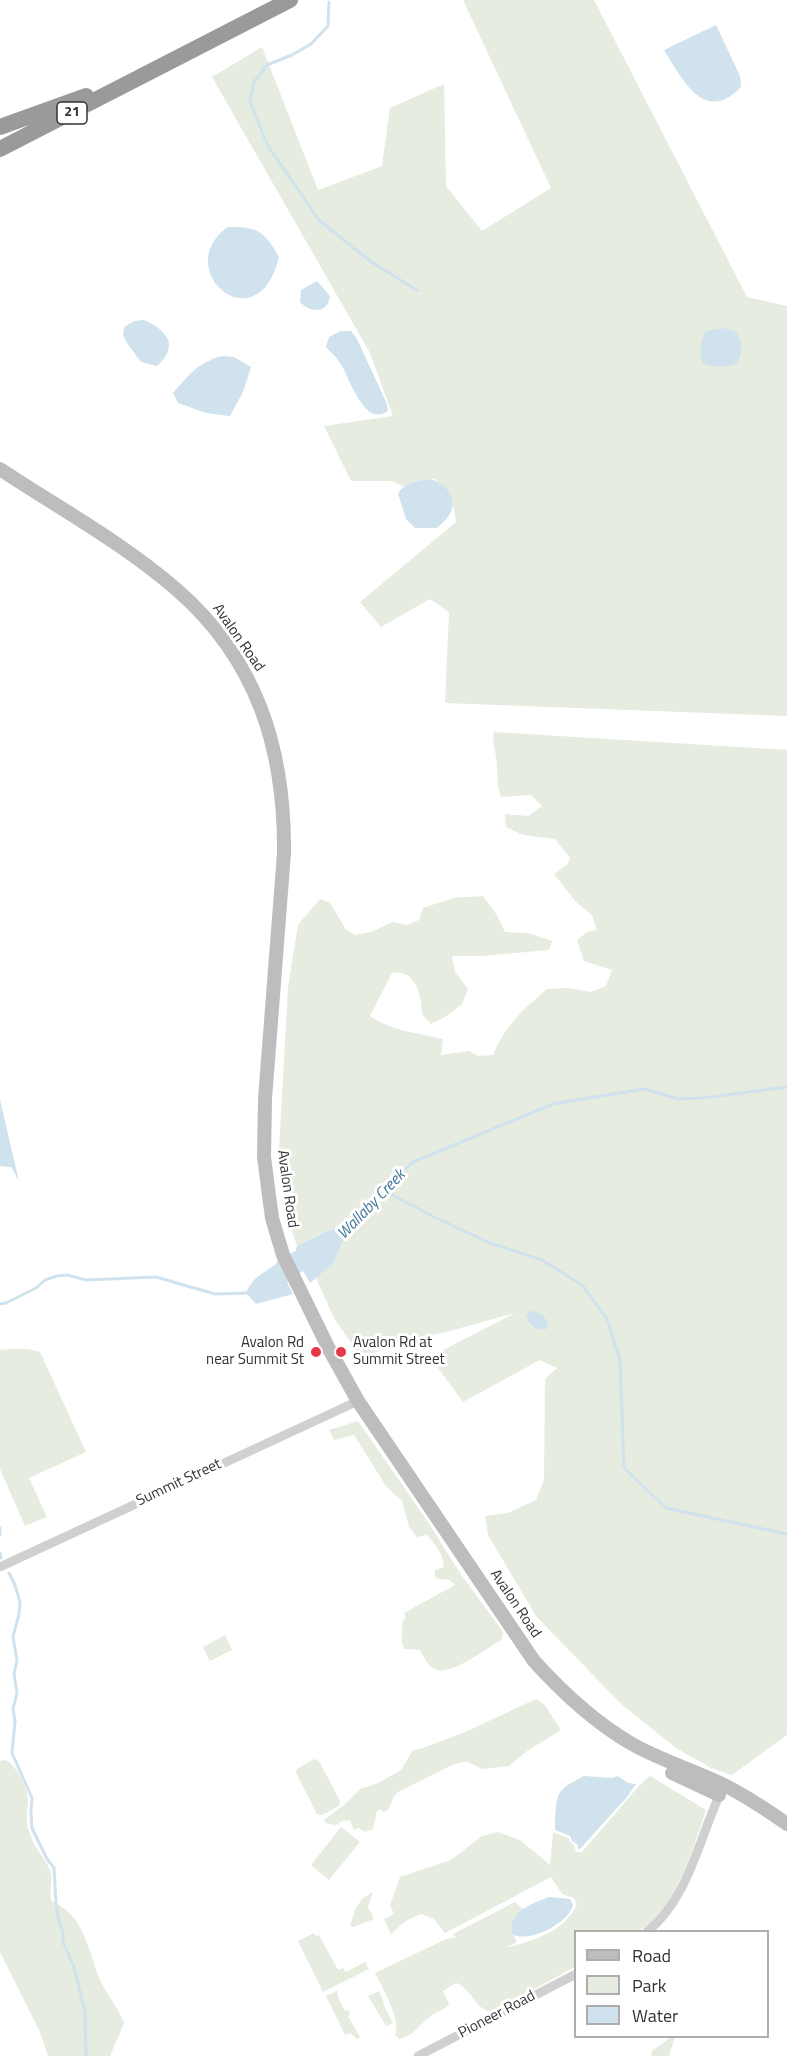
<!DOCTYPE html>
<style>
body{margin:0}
#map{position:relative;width:787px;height:2056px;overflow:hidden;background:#fff;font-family:"Titillium Web",sans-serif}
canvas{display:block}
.legend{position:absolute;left:574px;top:1930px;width:195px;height:108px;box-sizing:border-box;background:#fff;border:2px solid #adadad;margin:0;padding:8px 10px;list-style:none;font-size:18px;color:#333}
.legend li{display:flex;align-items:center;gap:12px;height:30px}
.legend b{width:30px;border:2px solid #adadad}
</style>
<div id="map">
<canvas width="787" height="2056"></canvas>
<ul class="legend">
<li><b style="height:8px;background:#bdbdbd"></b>Road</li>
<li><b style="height:16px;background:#e6ecdf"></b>Park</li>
<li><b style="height:16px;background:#cfe2ee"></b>Water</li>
</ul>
</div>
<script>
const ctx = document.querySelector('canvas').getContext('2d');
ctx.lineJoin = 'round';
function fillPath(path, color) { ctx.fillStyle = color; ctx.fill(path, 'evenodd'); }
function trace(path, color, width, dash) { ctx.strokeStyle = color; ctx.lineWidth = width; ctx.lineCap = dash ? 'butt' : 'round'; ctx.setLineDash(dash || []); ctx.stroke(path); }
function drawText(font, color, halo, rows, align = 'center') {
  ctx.font = font + ' "Titillium Web",sans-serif'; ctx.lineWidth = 6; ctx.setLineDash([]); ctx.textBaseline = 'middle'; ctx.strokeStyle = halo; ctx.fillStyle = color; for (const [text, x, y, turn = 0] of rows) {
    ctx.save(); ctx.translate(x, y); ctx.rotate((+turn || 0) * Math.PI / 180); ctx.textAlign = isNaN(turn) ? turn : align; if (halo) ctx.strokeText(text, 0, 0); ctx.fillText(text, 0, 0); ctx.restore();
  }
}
fillPath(new Path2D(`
 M463 0H594L747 297 787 306V716L445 703 449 612 430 599 381 627 360 602 456 522 452 498 435 479H427L403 486 392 481H351L324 426 393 416 370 353 212 77 262 47 318 190 382 166 390 108 444 84 446 186 482 231 551 188Z
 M494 732 787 750V1735L732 1775 711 1768 676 1748 621 1704 536 1616 488 1535 485 1516 508 1513 536 1500 544 1480 545 1379 557 1368 540 1360 463 1402 430 1357 515 1313 446 1332 405 1340 362 1358 335 1320 316 1278 333 1264 344 1239 355 1227 343 1223 297 1246 289 1223 279 1149 288 987 298 925 320 899 330 903 346 930 355 935 371 932 393 922 407 925 419 920 423 908 453 898 483 896 496 914 505 932 528 933 552 941 549 950 481 956H452L455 972 468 989 462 1004 445 1017 431 1024 422 1014C422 997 416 968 392 973L370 1016C391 1031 418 1033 443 1039L441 1055 469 1051 478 1056 493 1055C507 1023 522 1011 547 989L567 988 591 992 606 986 612 970 584 961 577 940 587 932 597 930 592 915 576 902 554 874 567 865 570 858 555 839 523 835 506 827 505 814 528 816 542 806 531 795 501 797C496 784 498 771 496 757 495 747 492 742 494 732Z
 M10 1349H28L40 1352 86 1452 29 1478 47 1517 25 1526 0 1469V1350Z
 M358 1421 428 1522 460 1573 503 1632 502 1640C487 1647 450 1678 434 1669 427 1665 424 1657 420 1650L404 1649C400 1638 402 1631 403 1620L406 1618 404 1613 455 1585 449 1580 438 1579 435 1576V1570L444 1567C443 1554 436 1545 427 1535L417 1537 409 1527 402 1501 386 1486 354 1435 334 1440 329 1430Z
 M225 1635 232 1650 210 1661 203 1647Z
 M536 1699 544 1704 561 1730 527 1751 509 1766 482 1769 468 1762H463L452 1765 398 1792 394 1796 388 1810 384 1812 380 1809 377 1811 373 1829 365 1832 359 1828 354 1830 350 1820 342 1821 336 1825 326 1823 324 1820 345 1804 360 1789 378 1783 401 1770 413 1750 420 1749 463 1733Z
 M314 1759 319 1761 340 1801 339 1806 322 1815 317 1814 296 1773 297 1769Z
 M6 1760C17 1767 28 1787 28 1800 28 1810 25 1819 28 1828 32 1846 44 1856 50 1870 54 1879 48 1892 52 1902 87 1914 89 1959 103 1986 110 1999 119 2009 124 2023L110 2056H48L40 2032 0 1952V1761Z
 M650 1776 706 1810C695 1844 674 1914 640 1930 631 1935 589 1931 576 1932L575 1967 491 2012C473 2008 472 1988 456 1983L443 1991 449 2004C445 2010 438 2011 432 2015 421 2023 413 2037 399 2039L395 2035C402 2020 382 1988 375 1973L446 1939 456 1937 453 1934 515 1902 523 1909 513 1920 511 1931 517 1942 505 1948C532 1941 565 1932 577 1904L574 1898 562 1894 551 1877 445 1933 434 1919 421 1914 406 1921 391 1934 384 1919 394 1914 390 1905 400 1877 451 1860 482 1836 498 1832 520 1840 550 1865 553 1832 569 1838V1840L574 1845 576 1852H582L638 1787Z
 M341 1827 360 1842 329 1880 311 1865Z
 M373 1892 368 1907 374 1919 353 1927 350 1926C355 1910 357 1900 373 1892Z
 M314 1933 316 1936 319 1935 338 1970 343 1968 346 1972 365 1962 369 1969 323 1992 298 1941Z
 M337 1991 338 1997 345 2011 348 2010 350 2014 348 2016 360 2037 357 2039 350 2033 345 2035 326 1996Z
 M379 1991 384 2003 383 2004 393 2023 386 2026 368 1996Z
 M671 2037H675L669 2056H651L652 2051Z`), '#e6ecdf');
fillPath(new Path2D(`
 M716 25 740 76 741 87C704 125 683 80 664 50Z
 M228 227C258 226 265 232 279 257 257 347 169 268 228 227Z
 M317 281 330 296C328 314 310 313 300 302L301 290Z
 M144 320C167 330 180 346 157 366L141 362 127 343 123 335 124 327 134 321Z
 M723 328 735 331C743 342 743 350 738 363 725 368 715 367 702 363 700 352 700 341 706 331Z
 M341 331H351L357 339 387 404 388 411C365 428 350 380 342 366 338 358 331 353 326 347L329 337Z
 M222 356 234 357 251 367 243 392 230 416 206 413 178 403 173 393C190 374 197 363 222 356Z
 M428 479C440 480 457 494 452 509 450 517 443 522 437 528H415L406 519 398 494C404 482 416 482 428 479Z
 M0 1100 19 1181 11 1167 0 1166Z
 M350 1220 352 1221 355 1227 344 1239 333 1264 310 1283 303 1271 287 1282 293 1294 256 1304 246 1293C252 1278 263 1273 276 1264L278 1258 296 1251 297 1246Z
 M531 1311C540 1311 546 1317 548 1326L546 1329C537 1332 528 1324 526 1315Z
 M584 1776 612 1778 618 1776 628 1783 636 1784 627 1797 579 1850 577 1844 572 1841 570 1836 555 1830C555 1821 555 1802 559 1794 563 1786 577 1780 584 1776Z
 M549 1897 570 1899 573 1905C569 1923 529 1944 512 1934 507 1912 533 1903 549 1897Z`), '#cfe2ee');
trace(new Path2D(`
 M329 2 328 26 311 44 292 55 267 65 254 82 250 102 268 146 319 220 370 261 418 291
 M383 1190 434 1217 490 1243 542 1260 582 1285 607 1319 620 1360 624 1468 666 1508 787 1534
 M353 1223 383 1190 413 1162 553 1104 644 1089 679 1099 703 1098 787 1087
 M0 1304 6 1303 36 1288 45 1280 57 1276 67 1275 86 1280 156 1277 215 1294 249 1293
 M0 1528V1535
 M0 1553 1 1558
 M9 1573 15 1585 20 1602 19 1614 13 1637 17 1660 14 1674 17 1693 13 1709 15 1721 12 1753 32 1798 31 1811 32 1828 47 1859 54 1868 56 1904 59 1922 63 1933V1942L74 1967 85 2011 86 2056`), '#cfe2ee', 3);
trace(new Path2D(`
 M0 1567 358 1401
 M647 1932C689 1898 699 1838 721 1792
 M418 2056 576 1974`), '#d0d0d0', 9);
trace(new Path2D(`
 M0 469C59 508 123 543 176 589 257 659 285 749 284 853L265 1099 264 1157 272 1218 283 1255 329 1349 358 1401 534 1661C563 1693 594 1722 632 1744 662 1761 694 1770 724 1785 746 1796 767 1810 787 1824
 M672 1773 719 1795`), '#bdbdbd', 14);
trace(new Path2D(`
 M0 127 86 96
 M0 149 290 0`), '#9a9a9a', 16);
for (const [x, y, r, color] of [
 [316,1352,6,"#e63946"],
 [341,1352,6,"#e63946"]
]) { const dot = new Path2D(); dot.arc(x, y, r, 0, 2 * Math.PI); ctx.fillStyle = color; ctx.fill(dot); trace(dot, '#fff', 2); }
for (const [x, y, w] of [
 [72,113,30]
]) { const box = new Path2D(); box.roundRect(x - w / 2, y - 11, w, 22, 4.5); ctx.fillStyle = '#fff'; ctx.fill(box); trace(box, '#333', 1.5); }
drawText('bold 14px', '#333', null, [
 ["21",72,113]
]);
drawText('15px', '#333', '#fff', [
 ["Avalon Road",238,638,55],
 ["Avalon Road",287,1189,82],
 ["Summit Street",179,1483,-25],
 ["Avalon Road",515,1604,56],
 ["Pioneer Road",497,2015,-28]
]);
drawText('15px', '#333', '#fff', [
 ["Avalon Rd",304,1343],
 ["near Summit St",304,1360],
 ["Avalon Rd at",353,1343,"left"],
 ["Summit Street",353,1360,"left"]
], 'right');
drawText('italic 16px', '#3f7597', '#fff', [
 ["Wallaby Creek",372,1205,-46]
]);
</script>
